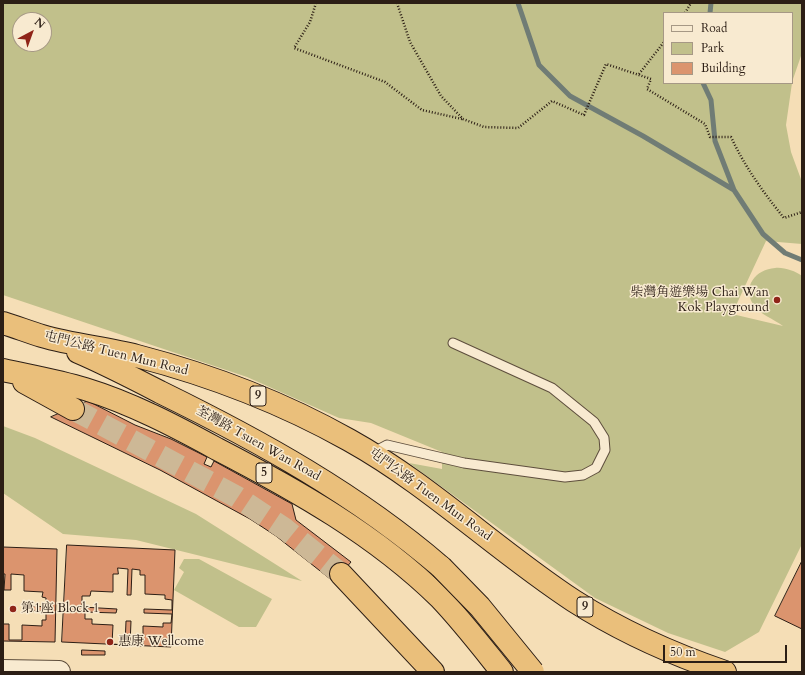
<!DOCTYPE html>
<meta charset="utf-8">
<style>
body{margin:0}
#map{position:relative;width:805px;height:675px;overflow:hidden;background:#f5deb6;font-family:Cardo,serif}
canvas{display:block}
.frame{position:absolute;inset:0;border:4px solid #2c1e15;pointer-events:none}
.legend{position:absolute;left:663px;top:12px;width:130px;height:72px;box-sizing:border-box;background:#f8ead0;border:1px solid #a69885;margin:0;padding:5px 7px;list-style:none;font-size:12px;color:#2c1e15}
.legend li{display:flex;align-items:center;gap:8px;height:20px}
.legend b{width:20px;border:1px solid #a69885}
.north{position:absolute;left:12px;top:12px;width:40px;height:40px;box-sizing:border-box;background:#f8ead0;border:1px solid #a69885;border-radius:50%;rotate:41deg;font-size:11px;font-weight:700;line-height:16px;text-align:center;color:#2c1e15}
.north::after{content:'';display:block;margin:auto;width:14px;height:18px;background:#8f2418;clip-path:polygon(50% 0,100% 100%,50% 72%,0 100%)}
.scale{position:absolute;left:663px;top:645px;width:124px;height:18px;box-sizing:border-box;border:2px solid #2c1e15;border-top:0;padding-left:5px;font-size:12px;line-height:14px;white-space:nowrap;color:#2c1e15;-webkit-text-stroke:3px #f8ead0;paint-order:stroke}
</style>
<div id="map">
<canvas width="805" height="675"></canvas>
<div class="frame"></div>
<ul class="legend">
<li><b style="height:5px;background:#f8ead0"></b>Road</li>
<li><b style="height:11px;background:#c1c08b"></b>Park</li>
<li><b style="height:11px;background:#db946e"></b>Building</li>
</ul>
<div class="north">N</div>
<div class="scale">50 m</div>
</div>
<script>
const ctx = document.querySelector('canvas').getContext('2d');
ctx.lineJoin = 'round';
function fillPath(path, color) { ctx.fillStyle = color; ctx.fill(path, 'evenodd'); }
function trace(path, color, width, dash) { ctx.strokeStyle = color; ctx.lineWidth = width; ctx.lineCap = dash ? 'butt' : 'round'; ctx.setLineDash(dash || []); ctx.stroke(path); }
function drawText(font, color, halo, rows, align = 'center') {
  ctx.font = font + ' Cardo,"Noto Serif TC",serif'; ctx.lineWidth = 3; ctx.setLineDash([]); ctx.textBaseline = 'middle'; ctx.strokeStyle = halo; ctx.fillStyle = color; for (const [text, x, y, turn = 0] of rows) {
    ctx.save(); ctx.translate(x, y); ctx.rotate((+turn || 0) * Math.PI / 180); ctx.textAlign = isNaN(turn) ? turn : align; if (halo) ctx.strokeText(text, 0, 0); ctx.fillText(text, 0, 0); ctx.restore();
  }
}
fillPath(new Path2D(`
 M3 3H802V53L792 82V13H664V83H792L786 125 791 152 802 182V244L766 241 732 314 783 326C774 319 760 315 753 304 742 287 756 269 775 268 784 267 795 271 802 276V544L759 632 725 652 668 633 595 598 409 463 442 469V452L371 423 339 418 247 377 3 295ZM20 20H44V44H20Z
 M3 426 35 438 196 514 302 581 136 540 63 534 3 493Z
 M184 559H199L272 599 256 627H239L174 590 184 572 179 568Z`), '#c1c08b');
trace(new Path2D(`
 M518 3 539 65 570 96 643 136 734 190
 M710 13 711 3
 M703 83 711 100 715 141 734 190 763 234 785 253 802 260`), '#707c75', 5);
const building = new Path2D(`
 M88 401 135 425 171 439 207 457 204 464 211 467 214 461 292 504 296 520 351 562 334 582 276 536 250 519 160 470 51 417Z
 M67 545 175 550 171 647 62 642Z
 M3 547 57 549 55 642 3 641Z
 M802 561V629L775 616Z
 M118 568 128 569 127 595H131L132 569 140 570V575H145V594L165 595V599L172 600V610L144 609V613L172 614 171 623H163V627L143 626V646L130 645 131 621H126L125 645 112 644 113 625 92 624V619H85V612L116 613 117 609 82 607V596H90L91 591 113 592V574H118Z
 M3 574H5L4 590H11V574L24 575V591L43 592 42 597 46 598V607L23 605V611H46V620H42V626L22 625V640H9V624H3V626Z
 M82 650 105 651V655H82Z`);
fillPath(building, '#db946e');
trace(building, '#2c1e15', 1);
trace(new Path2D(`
 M73 409 237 497 285 529 341 574`), '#cdb896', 22, [22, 11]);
const service = new Path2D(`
 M372 453 387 445 464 463 565 477 583 475 596 468 605 450 604 438 594 422 552 388 453 343`);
const tertiary = new Path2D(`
 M3 671 59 672`);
const motorway = new Path2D(`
 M3 323C16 327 29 332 42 336 73 345 106 348 137 356 210 375 283 403 349 440 430 485 496 550 574 601 621 631 672 654 725 672
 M78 352C106 364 133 378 160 392 260 441 356 494 441 567
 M3 370C30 376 58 381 85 389 131 403 175 426 217 449 296 490 376 535 440 598 462 621 482 647 502 672
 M24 382 73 409
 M341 574 433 672`);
trace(service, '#5e4e3d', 11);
trace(tertiary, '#5e4e3d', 24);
trace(motorway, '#2c1e15', 24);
trace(new Path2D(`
 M316 3 310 22 294 48 385 82 422 110 462 119
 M397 3 410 42 441 96 463 119 484 127 518 128 552 101 584 115 606 64 651 79 647 89 705 124 710 137H731C745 167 763 192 784 218L802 212
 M685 13 691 3
 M639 74 664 42`), '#2c1e15', 2.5, [1, 2]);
trace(service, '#f8ead0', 9);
trace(tertiary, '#f8ead0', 22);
trace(motorway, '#eabf7b', 22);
const motorwayBridge = new Path2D(`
 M441 567 480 607 533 672`);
trace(motorwayBridge, '#2c1e15', 24, []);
trace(motorwayBridge, '#eabf7b', 22);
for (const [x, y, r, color] of [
 [777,300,4,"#8f2418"],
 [13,609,4,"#8f2418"],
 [110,642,4,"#8f2418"]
]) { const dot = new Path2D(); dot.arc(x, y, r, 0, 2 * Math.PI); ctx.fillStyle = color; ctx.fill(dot); trace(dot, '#f8ead0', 1.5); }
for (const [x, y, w] of [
 [258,396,16],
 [264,473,16],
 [585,607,16]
]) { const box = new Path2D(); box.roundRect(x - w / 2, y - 10, w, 20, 3); ctx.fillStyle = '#f8ead0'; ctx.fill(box); trace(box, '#2c1e15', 1); }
drawText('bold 12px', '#2c1e15', null, [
 ["9",258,396],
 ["5",264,473],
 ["9",585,607]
]);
drawText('13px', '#2c1e15', '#f8ead0', [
 ["柴灣角遊樂場 Chai Wan",769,293,"right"],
 ["Kok Playground",769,308,"right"],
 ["第1座 Block 1",21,609],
 ["惠康 Wellcome",118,642]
], 'left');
drawText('13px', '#2c1e15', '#f8ead0', [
 ["屯門公路 Tuen Mun Road",116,354,14],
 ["荃灣路 Tsuen Wan Road",258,444,29],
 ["屯門公路 Tuen Mun Road",430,495,36]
]);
</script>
